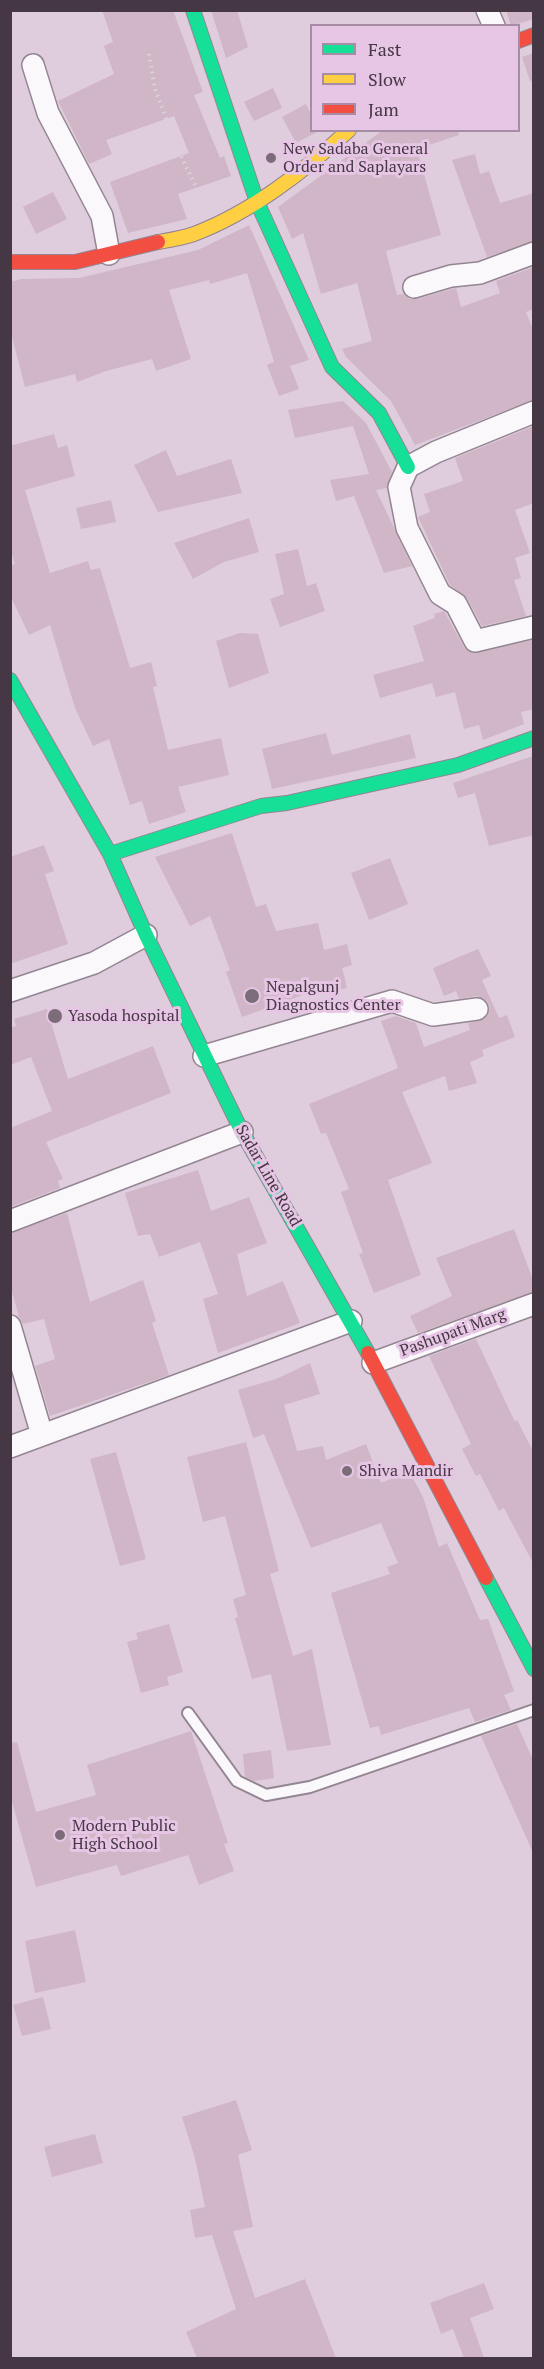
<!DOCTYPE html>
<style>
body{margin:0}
#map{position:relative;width:544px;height:2369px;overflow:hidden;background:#dfcdde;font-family:"PT Serif",serif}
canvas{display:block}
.frame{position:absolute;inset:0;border:12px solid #453844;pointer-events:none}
.legend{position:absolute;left:310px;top:24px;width:210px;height:108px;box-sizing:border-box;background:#e7c5e5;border:2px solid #a68da5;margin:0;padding:8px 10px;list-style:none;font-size:18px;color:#453844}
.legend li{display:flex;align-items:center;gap:12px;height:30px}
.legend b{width:30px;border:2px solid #a68da5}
</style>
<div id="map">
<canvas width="544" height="2369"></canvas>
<div class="frame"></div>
<ul class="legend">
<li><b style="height:8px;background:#16e098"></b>Fast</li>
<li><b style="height:8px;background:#ffcf43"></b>Slow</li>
<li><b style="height:8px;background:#f24e42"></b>Jam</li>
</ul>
</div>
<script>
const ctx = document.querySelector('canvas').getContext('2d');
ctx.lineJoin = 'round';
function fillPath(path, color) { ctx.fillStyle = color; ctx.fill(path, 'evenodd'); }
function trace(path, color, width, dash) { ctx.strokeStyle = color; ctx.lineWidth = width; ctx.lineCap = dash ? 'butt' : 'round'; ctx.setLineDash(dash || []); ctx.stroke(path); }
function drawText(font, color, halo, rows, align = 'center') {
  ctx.font = font + ' "PT Serif",serif'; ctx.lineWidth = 6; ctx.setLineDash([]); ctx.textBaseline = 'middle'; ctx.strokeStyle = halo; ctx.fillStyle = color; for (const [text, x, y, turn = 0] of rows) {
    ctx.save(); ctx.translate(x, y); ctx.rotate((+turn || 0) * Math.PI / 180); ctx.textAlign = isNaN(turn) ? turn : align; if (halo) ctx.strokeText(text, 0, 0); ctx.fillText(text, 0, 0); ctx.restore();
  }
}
fillPath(new Path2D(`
 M102 10H173L203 92 194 95 220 158 224 156 231 176 178 194 187 219 128 233 110 182 189 153 174 116 106 140 112 154 89 164 58 101 114 74 104 46 113 42Z
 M211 10H237L248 47 226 58Z
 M506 10H534V19L511 26Z
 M534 53V80L530 81 522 57Z
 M273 88 282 108 254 121 244 102Z
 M306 104 312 116V130L319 131 296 143 282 117Z
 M383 130H458L459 135 417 149 441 235 386 251 397 295 403 294 410 299H417L456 288 461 307 500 293 496 281 534 267V309L526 312 534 332V400L415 445 391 401 346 357 342 349 372 341 357 283 321 294 303 233 292 239 278 207Z
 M475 154 480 174 489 171 500 203 534 193V241L487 257 452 160Z
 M53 192 67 219 36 234 23 207Z
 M249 225 309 360 290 366 299 389 279 396 267 365 274 362 247 273 210 284 209 280 169 290 191 359 156 371 152 359 106 371 77 382 75 374 25 387 10 329V282L21 279 79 278 198 250Z
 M343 401 366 423 392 472 387 488 376 490 412 566 384 573 354 496 336 501 330 480 369 474 353 426 295 438 288 410Z
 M534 426V503L515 510 530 553 515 558 521 578 514 580 526 616 482 626 467 598 450 585 418 517 430 512 424 494 463 481 455 458Z
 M54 434 58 448 67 445 75 476 25 490 50 573 88 561 91 570 100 568 130 668 151 662 157 686 153 687 168 750 221 738 229 775 178 787 186 812 149 824 142 801 130 805 109 739 93 746 75 708 50 625 29 635 10 595V566L15 564 10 549V446Z
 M166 450 177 476 231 459 242 493 158 512 134 465Z
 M111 500 116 522 81 529 76 508Z
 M249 518 259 552 224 562 193 579 174 543Z
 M298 549 307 586 316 583 325 611 280 627 270 599 284 594 275 554Z
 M444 611 464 647 472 653 534 640V709L521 712 524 724 483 740 479 725 464 729 455 692 436 697 432 683 380 698 373 675 424 661 413 626 435 618 434 614Z
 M240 633 258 634 269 673 229 688 216 641Z
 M326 733 332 755 410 734 416 758 272 789 262 749Z
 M533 756 534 835 489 846 475 793 458 798 453 783Z
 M232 833 256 907 266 904 276 931 318 923 324 950 347 944 352 965 342 968 347 988 315 995 314 991 242 1017 226 972 230 970 210 916 190 926 155 857Z
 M44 845 54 871 45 874 68 944 10 964V857Z
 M390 858 408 904 369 920 351 873Z
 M478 949 491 976 482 980 499 1018 507 1015 515 1037 482 1050 484 1056 470 1062 477 1083 449 1091 445 1076 402 1092 432 1163 388 1180 421 1275 374 1293 359 1254 363 1253 341 1192 349 1189 326 1133 321 1134 309 1104 398 1068 381 1021 396 1016 416 1023 424 1047 470 1030 468 1023 485 1019 490 1008 487 1001 476 996 459 999 456 991 444 996 433 968Z
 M47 1009 68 1079 153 1046 171 1093 46 1142 63 1179 58 1181 60 1188 10 1207V1128L52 1111 31 1057 10 1065V1028L16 1026 14 1019Z
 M198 1170 211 1211 249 1197 267 1243 237 1254 247 1296 283 1281 300 1323 218 1353 203 1299 218 1294 200 1242 159 1257 150 1234 138 1236 125 1193Z
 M67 1213 90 1302 143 1280 156 1321 152 1323 169 1375 50 1416 35 1366 55 1359 44 1319 23 1324 19 1317 10 1284V1233Z
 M514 1229 534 1283V1292L418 1333 410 1316 452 1296 436 1258Z
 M476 1339 515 1422 517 1420 534 1453V1565L504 1508 499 1511 480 1474 476 1476 462 1449 471 1444 429 1356Z
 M310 1363 320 1394 284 1405 297 1451 323 1446 326 1460 366 1444 381 1483 409 1471 423 1497 439 1547 447 1543 480 1620 488 1619 514 1691 504 1695 511 1710 475 1722 469 1708 381 1735 379 1726 370 1728 331 1593 390 1574 387 1567 398 1563 381 1523 311 1548 264 1434 253 1438 238 1390 276 1379Z
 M246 1442 279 1571 270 1574 293 1656 312 1649 331 1745 287 1751 271 1674 252 1679 235 1618 238 1617 233 1599 246 1595 225 1516 203 1522 187 1457Z
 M116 1452 146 1559 120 1566 90 1459Z
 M169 1624 183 1672 167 1677 169 1685 141 1693 127 1642 138 1639 136 1633Z
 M517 1724 534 1762V1855L481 1736Z
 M191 1731 228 1843 224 1844 234 1871 199 1885 188 1855 121 1876 117 1865 36 1887 10 1795V1743L17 1742 36 1812 96 1795 87 1765Z
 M271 1750 274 1778 254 1781 245 1777 243 1754Z
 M75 1930 86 1982 35 1993 25 1941Z
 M43 1997 51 2029 22 2036 13 2005Z
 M236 2100 252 2150 238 2155 253 2227 233 2231 255 2298 305 2279 336 2358H197L186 2332 236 2309 212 2235 195 2238 190 2210 205 2207 195 2158 182 2117Z
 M95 2134 103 2163 52 2177 44 2147Z
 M484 2283 494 2309 470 2318 484 2358H464L453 2329 441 2334 430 2303Z`), '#d0b6c7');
const lane = new Path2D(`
 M188 1713 237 1781 266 1795 310 1787 534 1710`);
const street = new Path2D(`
 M487 10 494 26
 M33 65 48 113 102 216 109 254
 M414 287 451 276 480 273 534 253
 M534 412 436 452 408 467 399 487 407 528 440 594 456 604 475 641 534 627
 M10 991 94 963 146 935
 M204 1056 392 1001 433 1015 477 1009
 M10 1221 242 1132
 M10 1326 42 1435
 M373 1363 534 1304
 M10 1447 351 1321`);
const fast = new Path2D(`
 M193 10 257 202 332 367 379 413 408 467
 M10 680 110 854 146 935 242 1132 368 1353
 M110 854 261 806 287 803 458 765 534 738
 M486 1578 534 1669`);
const slow = new Path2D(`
 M158 242C170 240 183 238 194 234 252 212 304 171 349 130`);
const jam = new Path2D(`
 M518 41 534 35
 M10 262H75L158 242
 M368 1353 486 1578`);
trace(lane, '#938592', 14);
trace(street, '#938592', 24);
trace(fast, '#938592', 16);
trace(slow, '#938592', 16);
trace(jam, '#938592', 16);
trace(new Path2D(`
 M149 54 155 89 178 150 202 199`), '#dad4d9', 4, [1.5, 4.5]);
trace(lane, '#faf8fa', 10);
trace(street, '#faf8fa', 21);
trace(fast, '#16e098', 14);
trace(slow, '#ffcf43', 14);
trace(jam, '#f24e42', 14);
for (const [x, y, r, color] of [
 [271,158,6,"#7b6c7a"],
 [252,996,8,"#7b6c7a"],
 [55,1016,8,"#7b6c7a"],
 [347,1471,6,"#7b6c7a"],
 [60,1835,6,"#7b6c7a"]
]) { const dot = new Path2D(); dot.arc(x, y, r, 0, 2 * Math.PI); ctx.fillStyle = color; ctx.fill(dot); trace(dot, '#e7c5e5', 2); }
drawText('16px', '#453844', '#e7c5e5', [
 ["New Sadaba General",283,149],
 ["Order and Saplayars",283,167],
 ["Nepalgunj",266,987],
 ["Diagnostics Center",266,1005],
 ["Yasoda hospital",68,1016],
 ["Shiva Mandir",359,1471],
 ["Modern Public",72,1826],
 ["High School",72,1844]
], 'left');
drawText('16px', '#453844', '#e7c5e5', [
 ["Sadar Line Road",268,1176,60],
 ["Pashupati Marg",453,1333,-20]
]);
</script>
